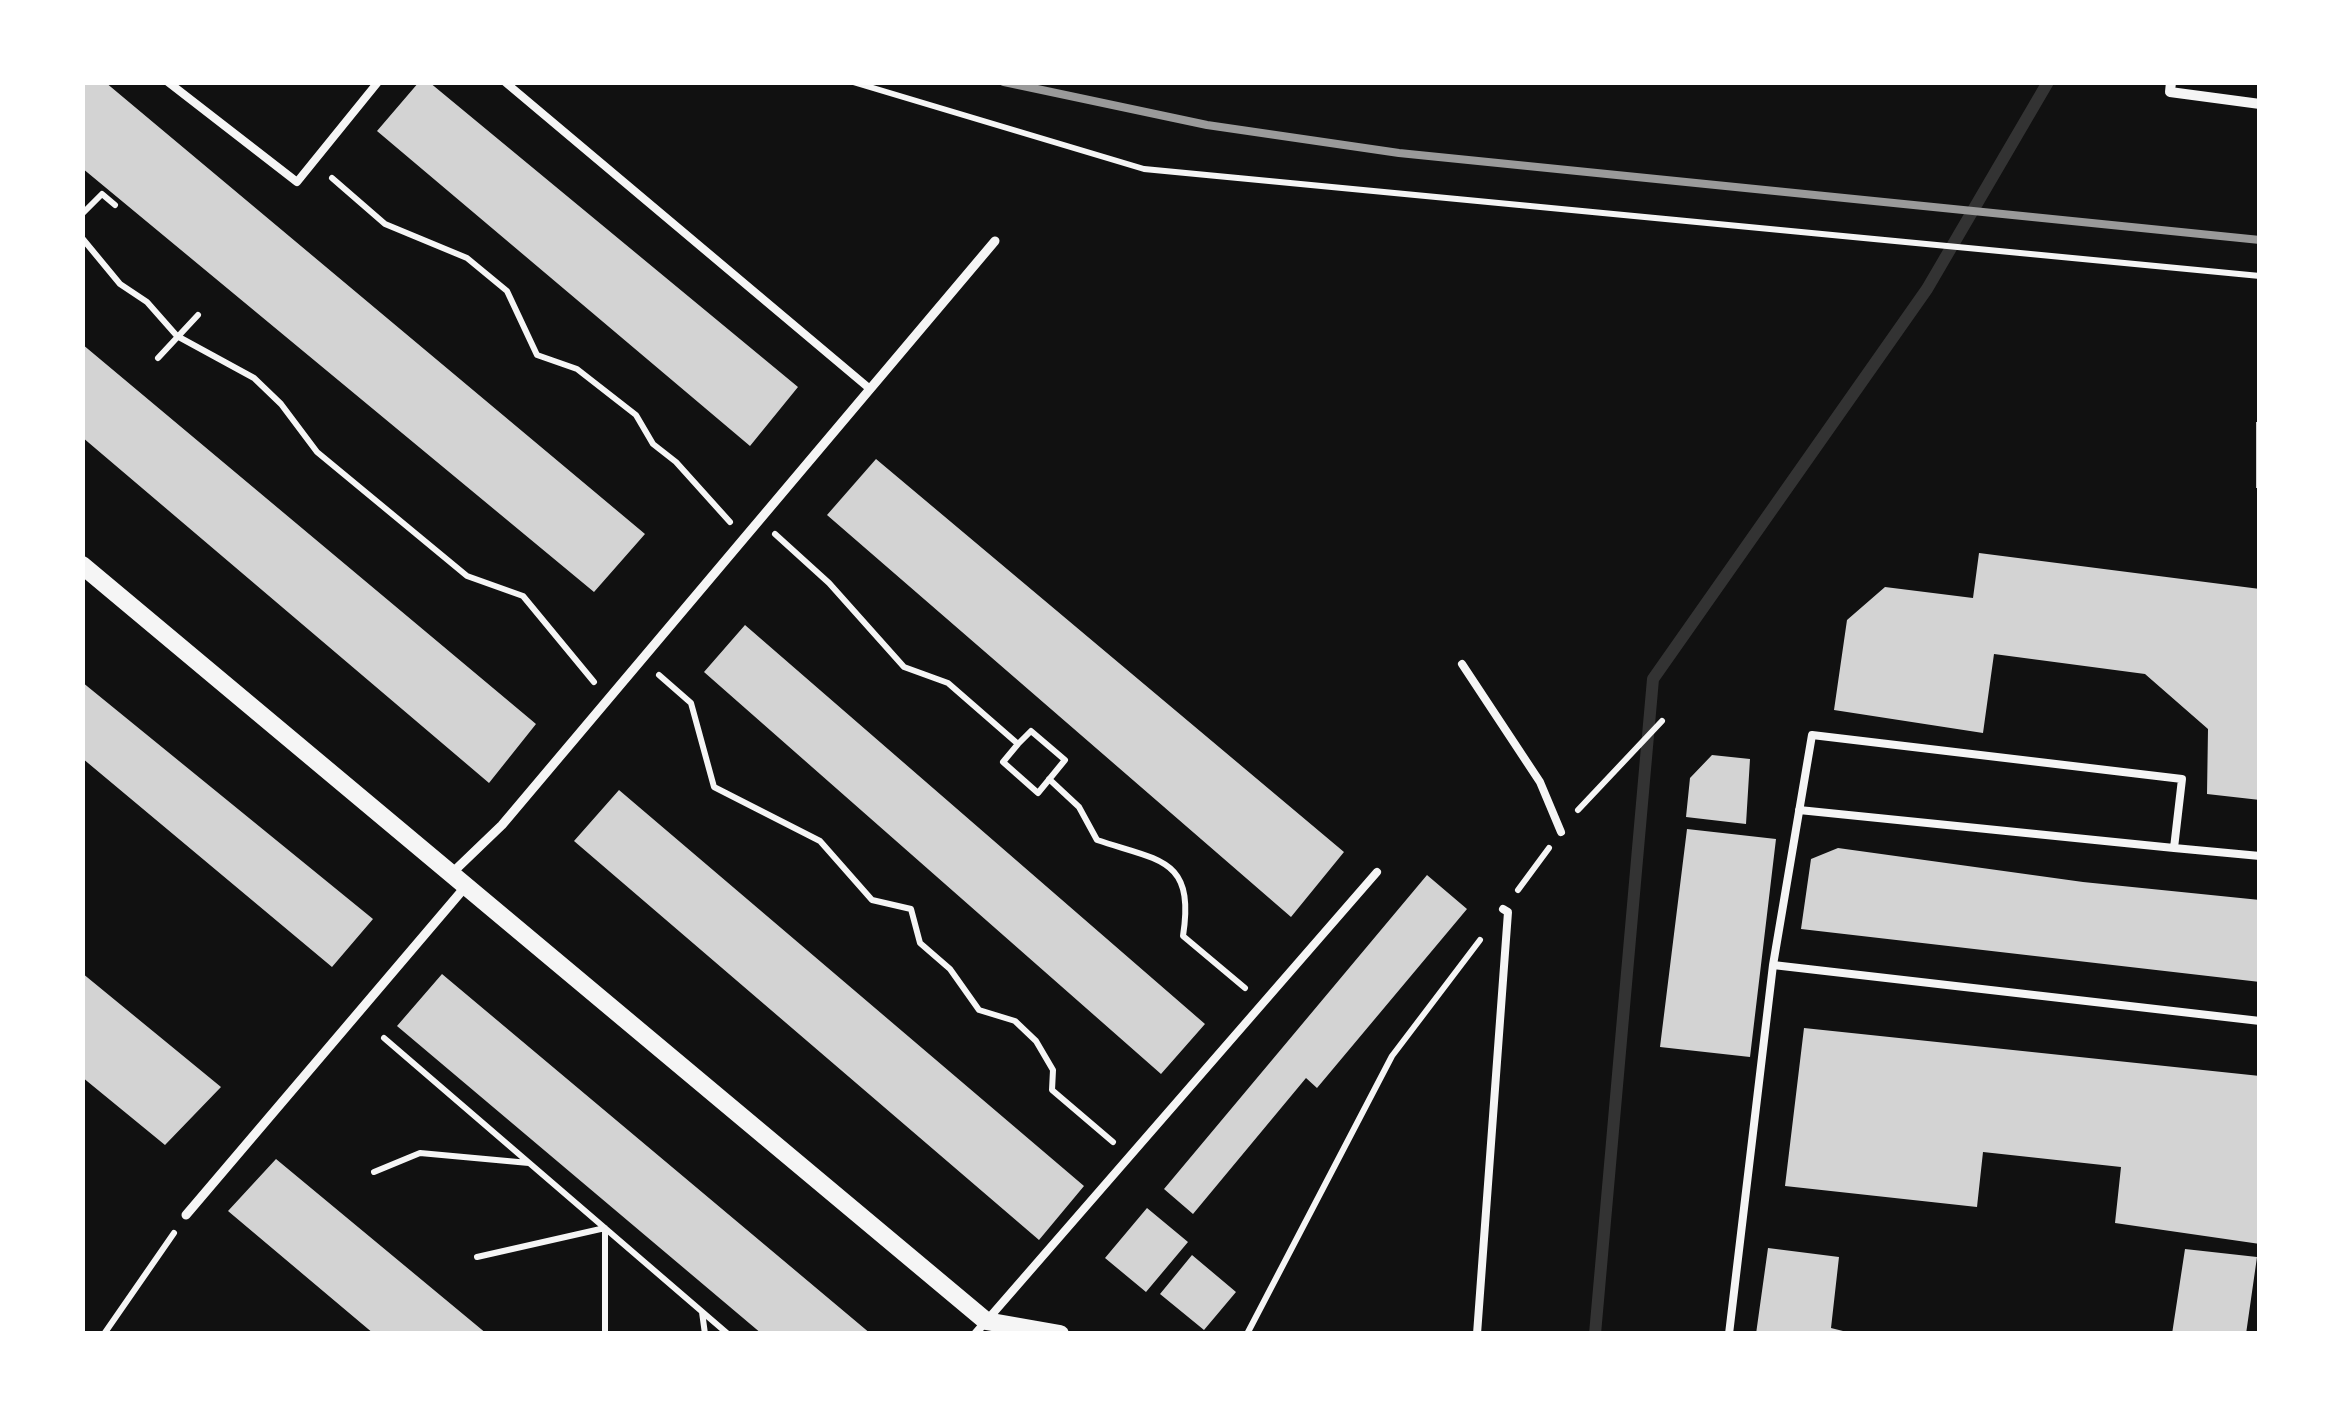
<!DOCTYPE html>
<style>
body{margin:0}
#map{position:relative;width:2342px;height:1416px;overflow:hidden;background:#111;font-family:Quicksand,sans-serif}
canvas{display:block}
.frame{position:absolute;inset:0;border:85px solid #fff;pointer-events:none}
</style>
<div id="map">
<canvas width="2342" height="1416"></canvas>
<div class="frame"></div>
</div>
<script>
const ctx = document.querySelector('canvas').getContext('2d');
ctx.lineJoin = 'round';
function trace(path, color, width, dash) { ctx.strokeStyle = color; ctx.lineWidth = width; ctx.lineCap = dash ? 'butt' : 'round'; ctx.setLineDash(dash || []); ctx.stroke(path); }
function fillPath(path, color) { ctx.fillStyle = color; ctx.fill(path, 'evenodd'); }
trace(new Path2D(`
 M1595 1334 1653 679 1927 289 2048 82`), '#333', 12);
fillPath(new Path2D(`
 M82 82H105L645 534 594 592 82 168Z
 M419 82H429L798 387 750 446 377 131Z
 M82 344 536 724 489 783 82 437Z
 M2256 422H2260V488H2256Z
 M876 459 1344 852 1291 917 827 515Z
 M1979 553 2260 589V800L2207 794 2208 729 2145 674 1994 654 1983 733 1834 710 1847 620 1885 587 1973 598Z
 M745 625 1205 1024 1161 1074 704 672Z
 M82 682 373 919 332 967 82 758Z
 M1712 755 1750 759 1746 824 1686 817 1690 778Z
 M619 790 1084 1186 1039 1240 574 841Z
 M1687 829 1776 839 1750 1057 1660 1047Z
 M1838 848 2083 882 2260 900V982L1801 929 1811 859Z
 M1427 875 1467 909 1317 1088 1306 1078 1193 1214 1164 1189Z
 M82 973 221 1087 165 1145 82 1077Z
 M442 974 871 1334H762L397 1026Z
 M1804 1028 2260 1076V1244L2115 1223 2121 1167 1983 1152 1977 1207 1785 1186Z
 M276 1159 487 1334H374L228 1211Z
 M1147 1208 1188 1242 1146 1292 1105 1258Z
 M1768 1248 1839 1257 1831 1328 1855 1334H1756Z
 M2185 1249 2257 1257 2246 1334H2172Z
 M1192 1255 1236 1292 1204 1330 1160 1294Z`), '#d3d3d3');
trace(new Path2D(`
 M853 82 1144 169 2260 276
 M332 178 385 224 467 258 507 291 537 355 577 369 636 415 653 444 676 462 730 522
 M82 214 102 194 115 205
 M82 238 120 284 147 302 177 336 254 378 281 404 317 452 467 576 523 596 594 682
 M158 358 198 315
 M775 534 829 583 904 667 948 683 1018 744 1003 762 1038 793 1065 760 1031 731 1018 744
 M659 675 691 703 714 787 820 841 872 900 911 909 920 943 950 969 979 1010 1015 1021 1036 1041 1053 1070 1052 1090 1113 1142
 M1049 779 1079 807 1097 840C1160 861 1195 858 1183 936L1245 988
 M1578 810 1662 721
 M1518 890 1549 848
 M384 1038 728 1334
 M374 1172 420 1153 529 1163
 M477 1257 605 1228V1334
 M702 1312 705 1334
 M104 1334 174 1233
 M1247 1334 1392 1056 1480 940`), '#f5f5f5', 6);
trace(new Path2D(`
 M168 82 297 182 378 82
 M505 82 870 389
 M1462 664 1540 782 1561 832
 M1799 810 2174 848
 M1773 965 1812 735 2182 779 2174 848 2260 856
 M975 1334 1377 872
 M1477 1334 1508 912 1503 909
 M1729 1334 1773 965 2260 1021`), '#f5f5f5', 8);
trace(new Path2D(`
 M451 874 502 825 995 241
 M186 1215 466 886`), '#f5f5f5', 9);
trace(new Path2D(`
 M2171 82 2170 92 2260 104`), '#f5f5f5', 10);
trace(new Path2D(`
 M82 565 986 1321 1060 1334`), '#f5f5f5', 18);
trace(new Path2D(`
 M1004 82 1207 125 1399 153 2260 240`), '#9a9a9a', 8);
</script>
